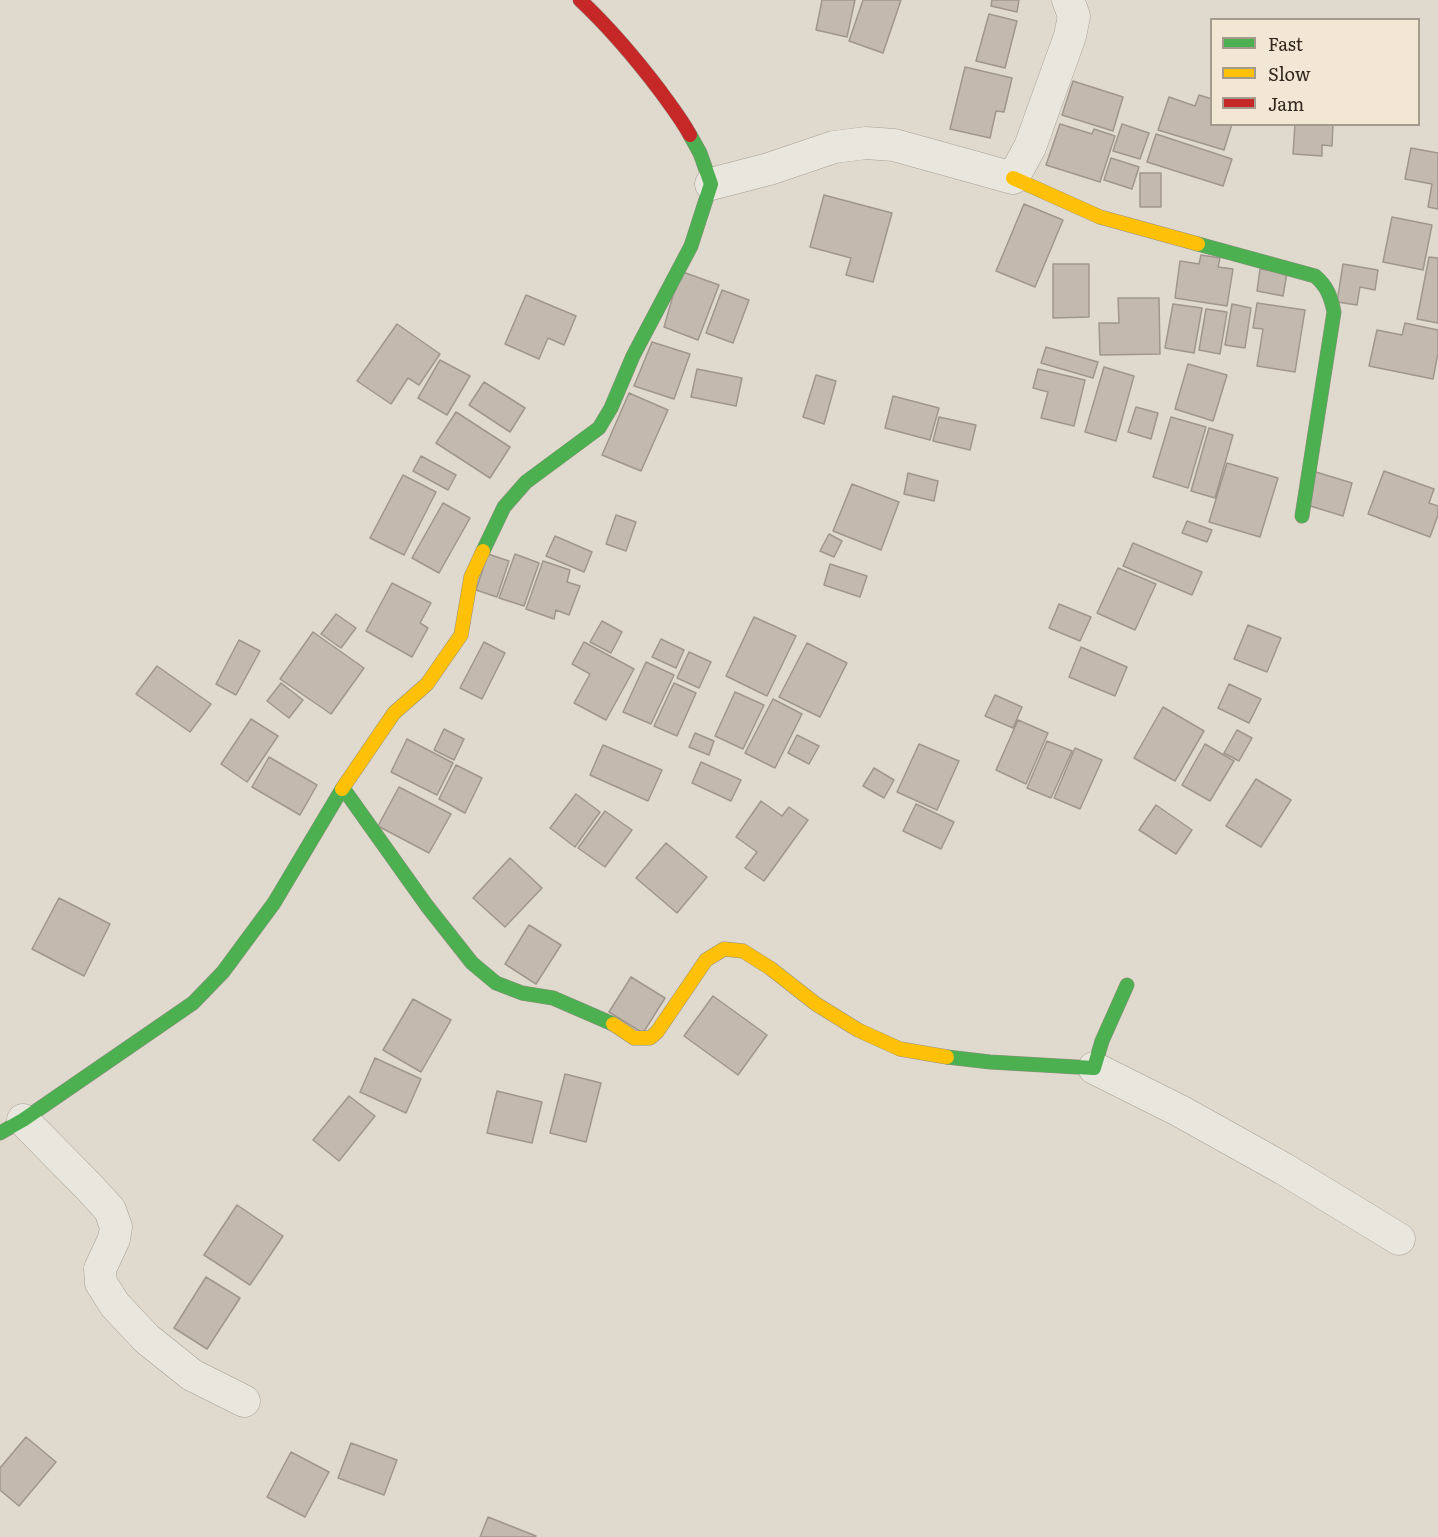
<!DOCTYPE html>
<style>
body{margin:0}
#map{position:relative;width:1438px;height:1537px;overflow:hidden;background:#e0dace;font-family:Literata,serif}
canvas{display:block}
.legend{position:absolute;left:1210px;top:18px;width:210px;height:108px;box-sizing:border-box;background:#f1e7d4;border:2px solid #a59b8c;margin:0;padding:8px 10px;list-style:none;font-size:18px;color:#332820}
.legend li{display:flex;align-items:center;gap:12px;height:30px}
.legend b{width:30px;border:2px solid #a59b8c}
</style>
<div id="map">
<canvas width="1438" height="1537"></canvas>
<ul class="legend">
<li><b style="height:8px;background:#4caf50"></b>Fast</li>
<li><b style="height:8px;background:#ffc107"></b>Slow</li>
<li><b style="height:8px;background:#c62828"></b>Jam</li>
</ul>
</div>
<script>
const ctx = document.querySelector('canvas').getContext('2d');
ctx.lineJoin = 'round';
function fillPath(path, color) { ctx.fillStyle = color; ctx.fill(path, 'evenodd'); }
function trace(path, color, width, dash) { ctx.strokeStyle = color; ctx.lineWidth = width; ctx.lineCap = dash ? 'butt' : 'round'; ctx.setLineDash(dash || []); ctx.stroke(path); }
const building = new Path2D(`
 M822 0H855L847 37 816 30Z
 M863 0H901L883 53 849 41Z
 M992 0H1019L1017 12 991 6Z
 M989 14 1017 21 1005 68 976 61Z
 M965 67 1012 78 1004 112 996 111 990 138 950 129Z
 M1073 81 1123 97 1113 131 1062 115Z
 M1199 95 1212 99V124H1232L1224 150 1158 130 1169 97 1195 106Z
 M1060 124 1092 134 1094 129 1115 136 1100 182 1046 165Z
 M1122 124 1149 133 1140 159 1113 151Z
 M1295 124H1333L1332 146 1322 145V156L1293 154Z
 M1156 134 1232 159 1223 186 1147 162Z
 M1411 148 1438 153V209L1428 207 1432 184 1405 179Z
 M1111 158 1139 167 1132 189 1104 180Z
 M1140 173H1161V207H1140Z
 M824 195 892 213 873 282 846 275 851 258 810 247Z
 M1024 204 1063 220 1035 287 996 271Z
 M1392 217 1432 225 1423 270 1383 262Z
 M1201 255 1220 258 1218 267 1233 269 1227 306 1175 298 1180 261 1199 264Z
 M1429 257 1438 258V323L1417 319Z
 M1053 264H1089V317L1053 318Z
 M1343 264 1378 270 1375 290 1360 287 1357 305 1337 302Z
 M1260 269 1287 273 1283 296 1257 291Z
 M680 271 719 285 698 340 664 327Z
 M722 290 749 300 733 343 706 333Z
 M526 295 576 316 564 345 548 338 539 359 505 344Z
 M1118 298H1159L1160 354 1100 355 1099 323H1119Z
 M1257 303 1305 310 1295 372 1257 366 1263 329 1253 328Z
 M1173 304 1202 308 1194 353 1165 348Z
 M1232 304 1251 308 1245 348 1225 345Z
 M1206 309 1227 312 1220 354 1199 350Z
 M1405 323 1438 330V353L1433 379 1369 366 1377 330 1402 335Z
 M397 324 440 354 419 385 408 378 391 404 357 381Z
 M652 342 690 354 674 399 634 386Z
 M1046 347 1098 362 1093 378 1041 363Z
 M440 360 470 376 447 415 418 398Z
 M1188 364 1227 375 1213 421 1175 409Z
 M1104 367 1134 376 1116 441 1085 432Z
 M697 369 742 378 736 406 691 397Z
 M1038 369 1085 380 1074 426 1041 418 1048 392 1033 388Z
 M816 375 836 381 824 424 803 417Z
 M484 382 525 408 510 432 469 405Z
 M629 393 668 410 641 471 602 455Z
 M893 396 939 408 930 440 885 428Z
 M1136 407 1158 413 1151 439 1128 432Z
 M456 412 510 447 490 478 436 443Z
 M939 417 976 425 970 450 933 441Z
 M1171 417 1206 427 1188 488 1153 477Z
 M1209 428 1233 435 1215 498 1191 491Z
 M421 456 456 475 448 490 413 471Z
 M1227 463 1278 478 1260 537 1209 522Z
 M1384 471 1434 489 1429 503 1438 506V515L1430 537 1368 514Z
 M1316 472 1352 483 1343 516 1307 505Z
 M908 473 938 481 934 501 904 494Z
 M403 475 436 492 404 555 370 538Z
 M852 484 899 502 881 550 833 531Z
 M443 503 470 518 439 573 412 558Z
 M616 515 636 522 626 551 606 544Z
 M1187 521 1212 530 1207 542 1182 533Z
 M829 534 842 541 834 557 820 551Z
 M555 536 592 552 584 572 546 556Z
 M1133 543 1202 572 1192 595 1123 566Z
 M488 554 509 561 497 597 476 590Z
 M515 554 539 563 524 606 499 598Z
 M543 561 570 570 567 582 580 586 569 615 556 610 554 619 526 609Z
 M830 564 867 576 860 597 824 585Z
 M1118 568 1156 584 1135 630 1097 613Z
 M392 583 431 603 420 623 428 628 412 657 366 631Z
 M1059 604 1091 617 1080 641 1049 628Z
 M336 614 356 628 341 648 321 634Z
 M754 617 796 636 767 696 726 676Z
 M602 621 622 632 611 653 590 642Z
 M1248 625 1281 638 1267 672 1234 659Z
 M313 632 364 668 331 714 280 679Z
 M661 639 684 650 676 668 652 657Z
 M239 640 260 651 236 695 216 684Z
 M484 642 505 653 482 699 460 688Z
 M584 642 634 669 606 720 574 703 590 674 572 664Z
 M807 643 847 663 820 717 779 697Z
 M1081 647 1127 667 1115 696 1069 677Z
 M689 652 711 662 699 688 677 678Z
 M646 662 674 675 651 724 623 712Z
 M157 666 211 704 190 732 136 694Z
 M281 683 303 700 289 718 267 701Z
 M674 683 696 693 677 736 654 726Z
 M1229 684 1261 699 1249 723 1218 708Z
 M735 692 764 705 743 749 715 736Z
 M995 695 1022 707 1013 728 985 716Z
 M773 699 802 714 775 768 745 753Z
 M1163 707 1204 731 1175 781 1134 758Z
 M251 719 278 736 247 782 221 764Z
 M1018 720 1048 733 1026 784 996 770Z
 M444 729 464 739 454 760 434 750Z
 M1237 730 1252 738 1239 761 1224 753Z
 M695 733 714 741 709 755 689 747Z
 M797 735 819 746 809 764 788 753Z
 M407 739 453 763 437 795 391 772Z
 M1047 741 1072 751 1051 798 1027 788Z
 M919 744 959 761 937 810 897 792Z
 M1205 744 1234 761 1210 801 1182 785Z
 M603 745 662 770 648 801 590 775Z
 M1075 748 1102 760 1080 809 1054 798Z
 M269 757 317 785 300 815 252 787Z
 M701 762 741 780 731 801 692 783Z
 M456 765 482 778 465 813 439 799Z
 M874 768 894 780 884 798 863 786Z
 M1256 779 1291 800 1261 847 1226 826Z
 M399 787 451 814 429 853 378 826Z
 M576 794 600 812 575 847 550 828Z
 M761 801 782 816 789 807 808 820 764 881 745 868 757 852 736 837Z
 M916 804 954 822 941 849 903 831Z
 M1156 805 1192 830 1176 854 1139 830Z
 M605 811 632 830 605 867 578 848Z
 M666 843 707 877 677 913 636 878Z
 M510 858 542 888 505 927 473 898Z
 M59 898 110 924 84 976 32 949Z
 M529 925 561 945 536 984 505 964Z
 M631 977 665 998 643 1033 609 1012Z
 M713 996 767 1035 738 1075 684 1036Z
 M413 999 451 1020 421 1072 383 1050Z
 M375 1058 421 1079 406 1113 360 1092Z
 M565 1074 601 1083 586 1142 550 1133Z
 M497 1091 542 1102 532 1143 487 1133Z
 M349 1096 375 1116 339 1161 313 1140Z
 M237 1205 283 1236 250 1285 204 1255Z
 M206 1277 240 1298 207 1349 174 1328Z
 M26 1437 56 1462 19 1506 0 1490V1468Z
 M351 1443 397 1460 384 1495 338 1478Z
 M291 1452 329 1472 305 1517 267 1497Z
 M488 1517 536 1536 535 1537H480Z`);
fillPath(building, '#c4b9af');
trace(building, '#a0968d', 1.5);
const street = new Path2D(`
 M711 184 769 169 834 147 866 143 894 145 1013 178 1030 147 1070 36 1074 16 1068 0
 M1094 1068 1180 1111 1284 1169 1399 1239
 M23 1120 90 1188 110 1210 116 1227 114 1239 100 1269 101 1283 115 1305 147 1339 192 1375 244 1401`);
const fast = new Path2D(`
 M1198 244 1315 276C1327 286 1331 297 1334 312L1302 516
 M483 551 504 507 526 482 599 428 611 408 633 356 691 246 711 184 700 153 690 135
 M343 788 427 906 472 963 496 983 522 993 553 998 613 1024
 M947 1057 990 1062 1094 1068 1102 1041 1127 985
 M0 1133 23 1120 193 1003 223 972 274 903 342 789`);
const slow = new Path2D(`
 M1013 178 1100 217 1198 244
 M342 789 394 713 427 684 461 635 471 577 483 551
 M613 1024 634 1038H650L657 1032 706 960 724 949 743 951 770 968 816 1004 858 1030 900 1049 947 1057`);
const jam = new Path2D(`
 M580 0C610 28 636 59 661 92 671 106 682 120 690 135`);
trace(street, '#a69f96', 33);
trace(fast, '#958f86', 15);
trace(slow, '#958f86', 15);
trace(jam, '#958f86', 15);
trace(street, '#e9e6de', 32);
trace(fast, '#4caf50', 14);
trace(slow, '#ffc107', 14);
trace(jam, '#c62828', 14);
</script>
